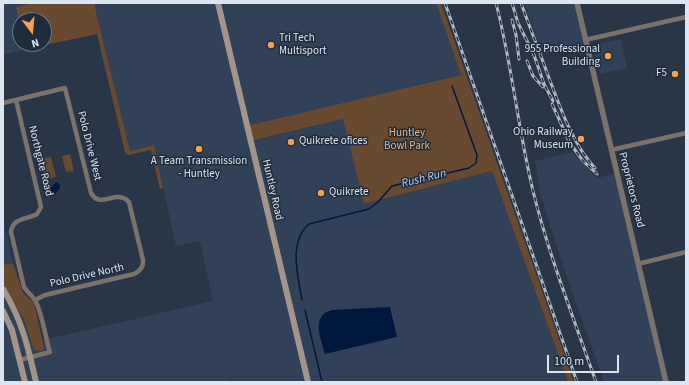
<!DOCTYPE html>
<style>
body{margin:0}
#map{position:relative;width:689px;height:385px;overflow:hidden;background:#293647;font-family:"Source Sans 3",sans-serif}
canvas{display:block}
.frame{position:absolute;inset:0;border:4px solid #dde5f0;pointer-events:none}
.north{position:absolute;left:12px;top:12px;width:40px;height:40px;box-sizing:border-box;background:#1f2c3c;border:1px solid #6b7684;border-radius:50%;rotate:164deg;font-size:11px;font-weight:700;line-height:16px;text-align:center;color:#dde5f0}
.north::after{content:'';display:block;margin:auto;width:14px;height:18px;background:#f9a04c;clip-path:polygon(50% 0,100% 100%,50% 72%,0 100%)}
.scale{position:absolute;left:547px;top:355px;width:72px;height:18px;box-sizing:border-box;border:2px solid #dde5f0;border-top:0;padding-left:5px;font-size:12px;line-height:14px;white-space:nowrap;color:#dde5f0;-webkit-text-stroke:3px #1f2c3c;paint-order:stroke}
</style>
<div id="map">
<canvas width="689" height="385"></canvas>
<div class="frame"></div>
<div class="north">N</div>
<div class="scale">100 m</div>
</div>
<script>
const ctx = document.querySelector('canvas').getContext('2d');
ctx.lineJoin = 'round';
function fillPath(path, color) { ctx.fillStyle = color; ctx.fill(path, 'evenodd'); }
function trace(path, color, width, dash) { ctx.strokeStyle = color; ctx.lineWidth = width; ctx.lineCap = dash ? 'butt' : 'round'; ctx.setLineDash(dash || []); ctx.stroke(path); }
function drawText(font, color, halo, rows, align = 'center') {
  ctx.font = font + ' "Source Sans 3",sans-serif'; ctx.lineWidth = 3; ctx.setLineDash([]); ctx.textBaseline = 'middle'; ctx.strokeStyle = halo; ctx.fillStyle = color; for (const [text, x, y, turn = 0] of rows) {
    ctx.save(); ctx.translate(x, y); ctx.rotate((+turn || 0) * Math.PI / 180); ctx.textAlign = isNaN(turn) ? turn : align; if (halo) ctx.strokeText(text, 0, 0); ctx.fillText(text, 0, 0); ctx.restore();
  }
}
fillPath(new Path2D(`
 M3 3H32L16 7 20 24V44H25L26 49 3 55Z
 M94 3H436L461 75 247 126 251 141 343 119 365 204 492 171 568 382H232L229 369 231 382H3V283L17 307 27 327 44 347 43 340 213 301 200 241 176 246 154 145 130 151Z
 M525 3H577L587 45 542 55Z
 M621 39 627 68 600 74 593 45Z
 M572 152 579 160 597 178 617 173 666 382H604L568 280 540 194 535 161Z
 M3 219 13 263 3 265Z`), '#314157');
fillPath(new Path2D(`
 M32 3H94L130 151 154 145 163 188 160 189 151 150 128 155 125 152 97 34 26 49 25 44H44V20H20V24L16 7Z
 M436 3H441L574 382H568L492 171 364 204 343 119 250 141 246 126 461 75Z
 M70 154 74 171 66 172 62 156Z
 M51 157 56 177 45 180 40 159Z
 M13 263 23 293 34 303 44 347 42 351 35 350 33 347 24 320 3 283V265Z`), '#684a31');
fillPath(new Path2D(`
 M57 182 60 185V187L55 195 53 196 50 194 49 191 55 183Z
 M390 307 397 337 325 354C321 339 310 315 332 310Z`), '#00183b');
trace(new Path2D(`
 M302 300C298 277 288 242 309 224L369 209 378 202 392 186 469 168 476 163 477 155 452 86
 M305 310 322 382`), '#00183b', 1.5);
trace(new Path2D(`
 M585 40 686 17
 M16 100 41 207 37 214C27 220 13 217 11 232L24 287C27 292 33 296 36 302 43 317 45 336 50 352L20 360
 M3 103 65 88 91 193C101 210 116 188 129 202L143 260C144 267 140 271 134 274L45 295 35 300
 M611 150 686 133
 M638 264 686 252`), '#7b726b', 4.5);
trace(new Path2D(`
 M577 3 666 382`), '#7b726b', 5.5);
trace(new Path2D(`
 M218 3 308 382
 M3 289C22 320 28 347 36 382
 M3 311 12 330 25 382`), '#a39589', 6);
const rail = new Path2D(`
 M445 3 577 382
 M496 3C512 65 518 129 533 191 549 256 574 319 596 382
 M512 3 518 23 534 55 544 84 553 101
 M521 3C530 28 540 53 549 78 561 109 572 143 595 168
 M512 20 516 35 519 59
 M527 61 533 76 543 87
 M552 104 570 143 583 161 597 174`);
trace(rail, '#aeb8c4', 3);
trace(rail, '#1f2c3c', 1.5, [4.5]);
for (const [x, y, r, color] of [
 [271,45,4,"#f9a04c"],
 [608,56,4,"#f9a04c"],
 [675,74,4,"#f9a04c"],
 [581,139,4,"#f9a04c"],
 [291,142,4,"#f9a04c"],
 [199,149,4,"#f9a04c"],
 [321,193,4,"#f9a04c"]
]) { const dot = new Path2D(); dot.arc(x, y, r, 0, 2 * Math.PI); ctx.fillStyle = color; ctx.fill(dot); trace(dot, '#1f2c3c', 1.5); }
drawText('11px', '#dde5f0', '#1f2c3c', [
 ["Tri Tech",279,39],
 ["Multisport",279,52],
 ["955 Professional",600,50,"right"],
 ["Building",600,63,"right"],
 ["F5",667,74,"right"],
 ["Ohio Railway",573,133,"right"],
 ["Museum",573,146,"right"],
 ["Quikrete ofices",299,142],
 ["A Team Transmission",199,162,"center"],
 ["- Huntley",199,175,"center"],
 ["Quikrete",329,193]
], 'left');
drawText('11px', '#f4b27a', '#1f2c3c', [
 ["Huntley",407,134],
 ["Bowl Park",407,147]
]);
drawText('11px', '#dde5f0', '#1f2c3c', [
 ["Polo Drive West",89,146,76],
 ["Northgate Road",40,161,76],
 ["Huntley Road",272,190,77],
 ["Proprietors Road",631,190,76],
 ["Polo Drive North",87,276,-13]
]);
drawText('italic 12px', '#b1cef5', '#1f2c3c', [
 ["Rush Run",424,179,-14]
]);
</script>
